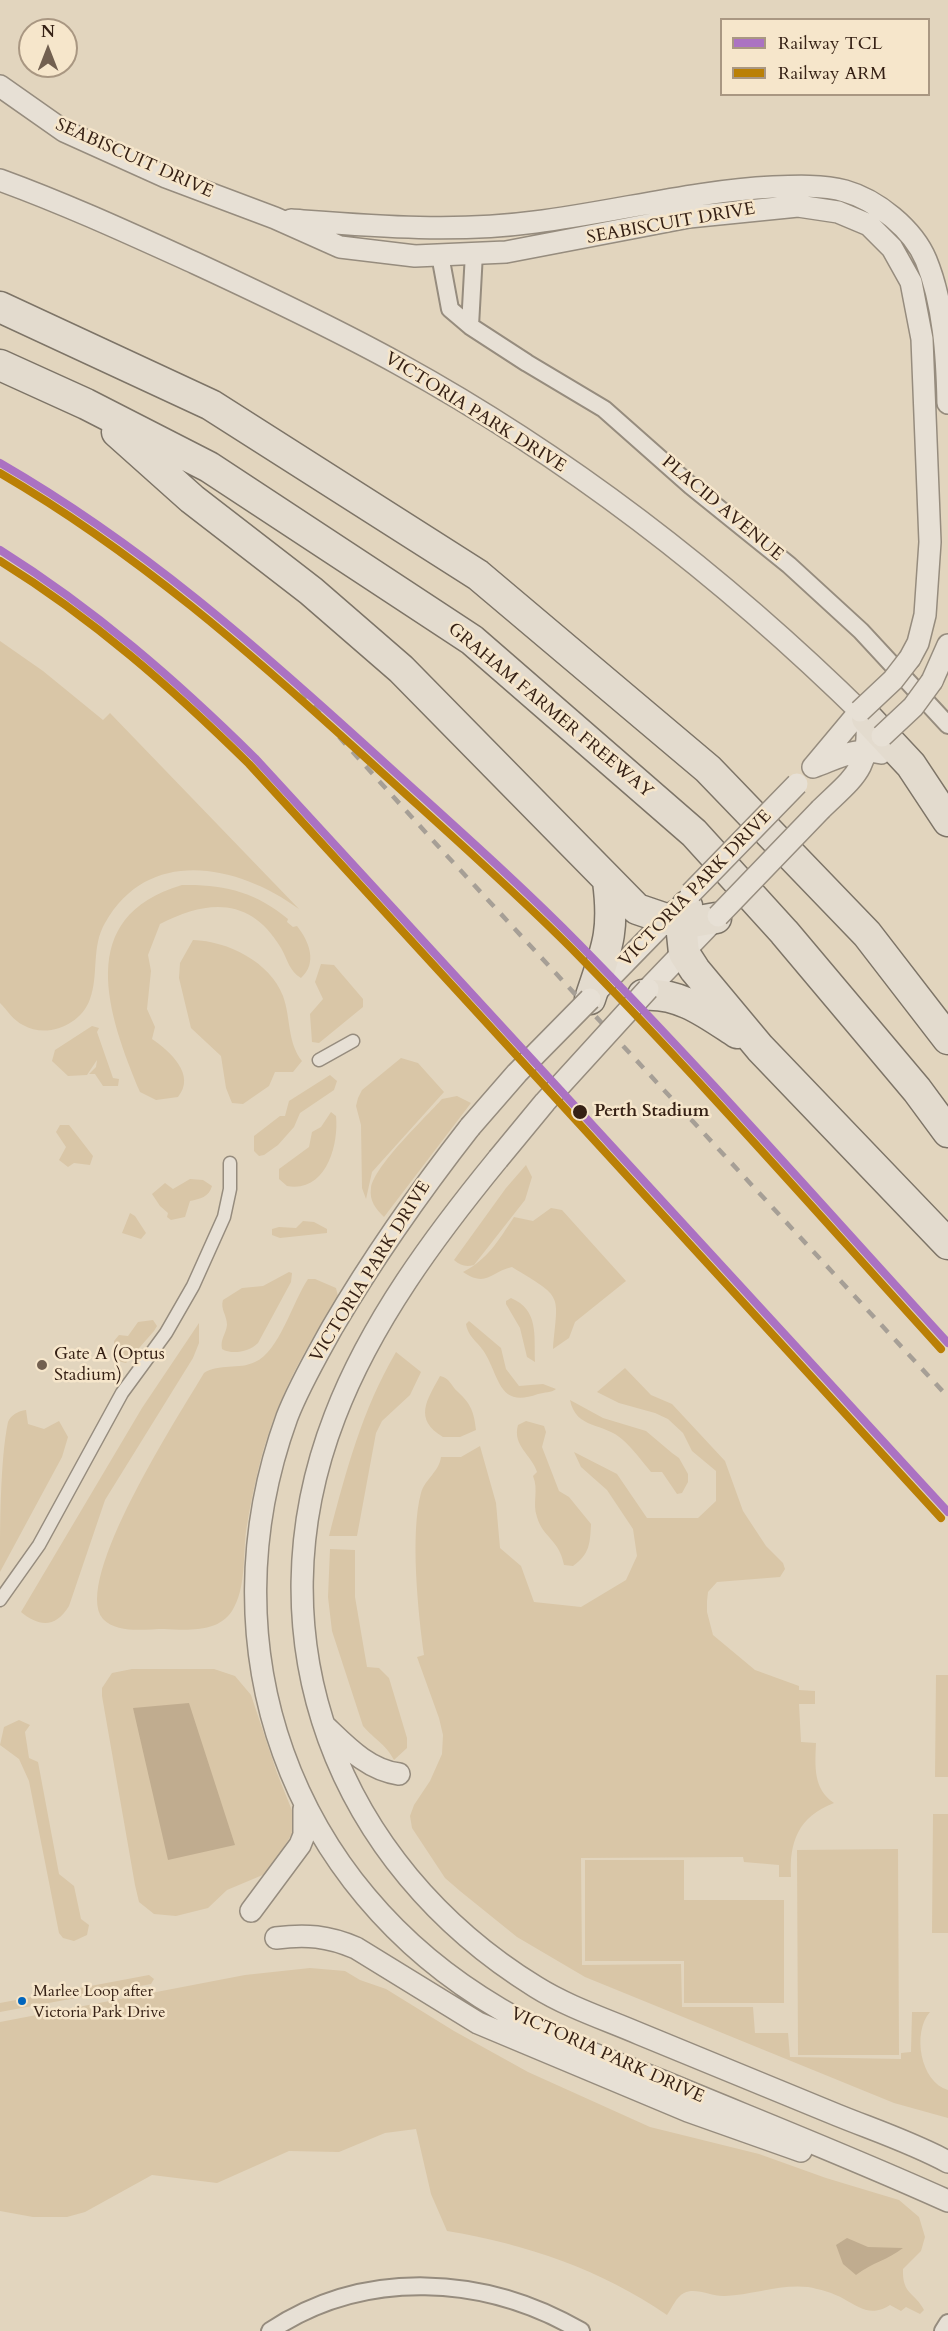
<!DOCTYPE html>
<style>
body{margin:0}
#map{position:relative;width:948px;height:2331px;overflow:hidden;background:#e2d5be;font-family:Cardo,serif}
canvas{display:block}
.legend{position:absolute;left:720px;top:18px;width:210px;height:78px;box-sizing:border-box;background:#f6e6cb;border:2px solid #a99782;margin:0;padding:8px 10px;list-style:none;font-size:18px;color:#362115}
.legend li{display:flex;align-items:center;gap:12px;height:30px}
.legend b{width:30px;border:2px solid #a99782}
.north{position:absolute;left:18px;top:18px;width:60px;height:60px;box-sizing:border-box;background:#f6e6cb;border:2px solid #a99782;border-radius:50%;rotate:0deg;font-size:16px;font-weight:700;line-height:24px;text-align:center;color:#362115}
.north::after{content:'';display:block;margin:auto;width:21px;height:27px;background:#726050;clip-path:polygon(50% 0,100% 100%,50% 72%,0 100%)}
</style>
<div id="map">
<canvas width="948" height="2331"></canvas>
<ul class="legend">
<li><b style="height:8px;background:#ab72c2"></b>Railway TCL</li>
<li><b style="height:8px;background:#ba8006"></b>Railway ARM</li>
</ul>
<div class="north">N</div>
</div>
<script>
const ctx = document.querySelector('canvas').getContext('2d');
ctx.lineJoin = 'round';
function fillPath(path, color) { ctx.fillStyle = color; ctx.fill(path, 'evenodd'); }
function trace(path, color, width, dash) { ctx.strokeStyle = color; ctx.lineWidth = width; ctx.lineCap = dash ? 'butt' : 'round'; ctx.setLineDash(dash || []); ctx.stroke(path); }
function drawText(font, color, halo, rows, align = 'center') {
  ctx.font = font + ' Cardo,serif'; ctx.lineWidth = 5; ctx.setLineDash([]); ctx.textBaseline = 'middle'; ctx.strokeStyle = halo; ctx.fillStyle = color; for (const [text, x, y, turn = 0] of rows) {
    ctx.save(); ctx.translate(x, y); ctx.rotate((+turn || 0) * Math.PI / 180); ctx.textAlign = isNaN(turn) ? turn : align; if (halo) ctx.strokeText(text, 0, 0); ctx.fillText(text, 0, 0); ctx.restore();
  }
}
fillPath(new Path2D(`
 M0 641 43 671 103 720 110 713 299 909C239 865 149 845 105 923 91 947 99 975 90 999 81 1025 47 1039 23 1025 14 1021 7 1010 0 1003Z
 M182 885C223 884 256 892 288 919L287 922 293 927 297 926C309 941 318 963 301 978 289 971 288 960 281 948 251 897 208 899 160 924L148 955 151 971 147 1009 155 1027 152 1039C171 1052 196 1075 178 1097L156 1100 140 1092C108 1015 73 917 182 885Z
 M193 940C228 941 270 962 283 996 291 1018 287 1042 302 1061L293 1072H275L269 1086 243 1104 232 1103 226 1088 221 1056 191 1028 179 978 180 963Z
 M321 964 334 965 363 999V1007L319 1043 312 1042 310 1014 323 999 315 982Z
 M92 1026 99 1028 97 1032 113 1078 119 1079 118 1086H103L95 1074H89L96 1067 97 1060 87 1075 68 1076 52 1061 55 1050Z
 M401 1058 418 1063 444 1092 372 1172 366 1199 362 1188 361 1125 356 1106 358 1098 362 1090Z
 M330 1075 337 1081 334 1090 300 1113 294 1127 278 1145 264 1155 259 1156 254 1151V1136L280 1116H285L289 1101Z
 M457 1096 471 1103 384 1217C376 1209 369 1201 371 1188 374 1166 425 1118 442 1099Z
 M331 1112 336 1116C339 1145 326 1193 287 1186L279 1179V1169L309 1147 312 1132 321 1127Z
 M60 1125H69L93 1156 90 1165 74 1163 68 1167 59 1160 66 1147 56 1132Z
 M526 1165 532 1177 525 1200 474 1265C466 1267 461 1266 454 1260L506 1188Z
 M190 1179 203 1180 212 1186C209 1197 200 1199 190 1201L185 1217 171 1220 167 1217 168 1213 160 1206 152 1194 165 1183 173 1189Z
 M551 1208 562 1210 626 1281 575 1322 569 1338 553 1349C558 1292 564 1299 512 1267 490 1272 487 1288 463 1272 488 1259 498 1241 514 1217L533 1221Z
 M130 1213 135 1216 146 1233 141 1239 122 1233Z
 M303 1221 314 1222 327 1229V1233L280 1238 272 1235V1229L279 1227 296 1228Z
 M289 1272 292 1273 291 1282 258 1343C249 1352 232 1355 222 1349 220 1339 226 1334 227 1325 227 1315 220 1309 223 1300L242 1288 263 1286Z
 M308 1279H315L336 1288 338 1296C330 1312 319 1327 310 1343 290 1377 274 1414 263 1451 256 1477 250 1505 246 1531 243 1557 246 1589 232 1611 218 1633 186 1630 164 1629 146 1629 117 1634 103 1619 71 1581 181 1412 204 1373 219 1363 239 1370 255 1362 279 1352 293 1301 308 1279Z
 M511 1298C539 1310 534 1335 535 1362L527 1357 520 1328 506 1304V1301Z
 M153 1320 157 1326 154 1331 126 1363C113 1361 115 1352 114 1341L119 1335 128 1336 138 1322Z
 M469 1321 501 1348 506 1369 519 1386 543 1384 556 1389C551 1393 545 1392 538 1394 500 1408 500 1380 486 1355 480 1343 468 1338 466 1324Z
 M199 1323V1343L193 1358 105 1500 69 1606C56 1628 39 1627 21 1612L142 1408Z
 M396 1352 421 1372 410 1395 382 1421 376 1433 357 1536H329C346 1471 362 1410 396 1352Z
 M625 1368 651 1395 672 1404 725 1461 743 1511 766 1546 783 1563 785 1569 780 1577 717 1582 708 1592 707 1601V1612L713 1635 755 1670 799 1686V1690L815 1691V1704H799L801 1742 816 1743C815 1766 813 1789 834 1803 798 1817 789 1842 791 1877H779V1865L744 1862 743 1857 581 1858 582 1965 681 1964 682 2007H753L755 2033H788L790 2057 901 2059V2053L911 2052 912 2012H930C912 2032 920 2082 948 2090V2118L894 2103 585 1977 517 1937 460 1891 445 1878 412 1828 410 1816 414 1805 430 1781 442 1754 443 1735 439 1718 417 1657 424 1655C418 1613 410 1533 421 1493 425 1479 439 1472 441 1457H461L480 1446 496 1503 500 1548 521 1566 534 1602 581 1607 626 1580 637 1556 633 1529 607 1490 581 1467 574 1452 617 1474 647 1518H698L716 1501V1471L692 1451 683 1433 668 1419 655 1413 619 1403 597 1392Z
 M440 1376C450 1378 451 1386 458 1392 471 1404 474 1412 476 1430L460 1437H443C413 1419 427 1400 440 1376Z
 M570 1400 603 1418 646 1431 672 1453 679 1458 688 1474V1482L682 1493 677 1494 662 1472H651C642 1461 633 1449 623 1440 604 1422 576 1430 570 1400Z
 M26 1410 28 1424 44 1429 59 1421 68 1437 62 1457 0 1572C0 1530 0 1460 8 1422 11 1415 18 1411 26 1410Z
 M526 1421 544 1426 546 1432 542 1447 559 1491 569 1497 591 1524C590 1543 590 1554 573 1566L564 1565C559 1539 543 1538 537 1517 532 1503 539 1490 533 1476L537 1472C532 1455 512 1446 518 1425Z
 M330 1549 355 1550V1597L367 1667 379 1668 389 1678 407 1738V1748L394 1760C385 1743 375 1740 363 1726L332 1631 328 1597Z
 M132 1669H214L235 1676 251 1695 277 1773 295 1818V1829L271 1868 265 1874 227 1890 208 1908 176 1916 154 1914 139 1902 135 1885 102 1696V1688L112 1673Z
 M936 1675H948V1777H935Z
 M19 1720 30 1725 25 1732 29 1758 38 1762 59 1874 74 1886 81 1919 89 1925 87 1935 74 1941 63 1938 59 1933 29 1781 19 1759 0 1745 4 1727Z
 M933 1814H948V1933H932Z
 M898 1849 899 2055H798L797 1850Z
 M585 1860H684V1900H784V2003H684V1961H585Z
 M310 1968 345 1971 360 1980 386 1989 454 2031 528 2072 650 2127 759 2154 826 2178 899 2200 919 2217 925 2237 921 2251 903 2269C902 2295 915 2292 924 2310L920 2314 906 2307 901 2311 890 2305C871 2317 860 2308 844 2299 834 2293 819 2289 808 2287 780 2284 752 2295 725 2296 712 2297 696 2287 684 2293 676 2297 672 2308 667 2315 602 2270 526 2244 447 2231L431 2194 416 2129 385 2133 339 2152 289 2151 217 2183 152 2175 85 2212 67 2217H33L0 2211V2022L245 1975Z
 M149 1975 154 1979 151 1984 0 2012V2003Z`), '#d9c6a7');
fillPath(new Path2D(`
 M189 1703 235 1845 168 1860 133 1708Z
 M847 2238 868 2247 903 2248C888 2260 871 2263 856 2275L843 2264 836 2245Z`), '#c0ac8f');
const pedestrian = new Path2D(`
 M319 1060 353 1041
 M0 1600 39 1545 122 1393 166 1333 193 1286 224 1217 230 1189V1163`);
const minor = new Path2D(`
 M440 255 450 309 470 326 527 363 604 409 691 486 789 565 861 631 948 725
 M470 326 474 253
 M270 2331C365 2268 485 2275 581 2331
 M943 2331 948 2323`);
const tertiary = new Path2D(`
 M0 86 64 131 166 177 275 218 340 247 415 256 506 252 689 217 798 206 838 212 869 225 892 248 911 282 922 339 930 542 925 615 918 643 910 658
 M0 180C66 204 131 234 195 263 264 295 332 327 399 364 570 458 728 581 867 718 870 769 855 776 821 809
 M291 220C372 226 454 233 535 222 615 212 693 191 773 187 796 186 823 185 845 191 877 200 913 229 926 260 944 304 947 357 948 403
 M932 681 948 645
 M814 766 860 711
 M813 767C836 759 856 746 881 753
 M648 989 718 916
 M594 994 675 911
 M470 1127C420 1191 373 1258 332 1328 316 1357 299 1386 287 1417 204 1646 289 1886 500 2009 552 2040 610 2060 667 2083 761 2122 855 2159 948 2201
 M498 1159C435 1236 371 1322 335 1416 249 1638 337 1864 536 1987 568 2007 605 2019 640 2034 705 2061 771 2088 837 2115 874 2130 913 2143 948 2162
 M325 1726C346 1746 368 1770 399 1774
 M251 1911 300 1845 304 1835V1809
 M276 1938C306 1934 328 1936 356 1948L478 2023 688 2111 801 2151`);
const motorway = new Path2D(`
 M0 307 211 405 478 575 708 769 867 934 948 1039
 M0 365 86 404 209 467 472 640 694 833 784 932 917 1090 948 1132
 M117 432 192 499 311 591 401 669 637 909 681 924 716 918
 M867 718 911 765 948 821
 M687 906 681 924 684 953 695 970 760 1048 948 1244
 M643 995C680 992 708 1014 737 1033
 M590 999C606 950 615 934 608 881`);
trace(pedestrian, '#968c7e', 15);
trace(minor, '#968c7e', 20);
trace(tertiary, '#968c7e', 24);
trace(motorway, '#7d7467', 33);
trace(pedestrian, '#e7e0d5', 12);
trace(minor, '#e7e0d5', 16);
trace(tertiary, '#e7e0d5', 21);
trace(motorway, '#e3dbce', 30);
trace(new Path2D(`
 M288 675 341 739 438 846 948 1397`), '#a69f96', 4.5, [10, 10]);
const tertiaryBridge = new Path2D(`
 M860 711 893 680 910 658
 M882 736 913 707 932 681
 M691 893 797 784
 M718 916 821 809
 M470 1127 517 1073 590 999
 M498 1159 545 1102 648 989`);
trace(tertiaryBridge, '#968c7e', 24, []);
trace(tertiaryBridge, '#e7e0d5', 21);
trace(new Path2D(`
 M0 463C142 545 255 645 375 754 444 817 515 879 580 945 707 1074 826 1210 948 1343
 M0 550C94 609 176 680 255 758L948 1512`), '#ab72c2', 8);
trace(new Path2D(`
 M0 473C136 552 252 654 367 759 436 822 506 883 572 949 699 1078 819 1215 941 1349
 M0 561C92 618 172 688 249 764L941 1518`), '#ba8006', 8);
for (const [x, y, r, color] of [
 [580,1112,8,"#362115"],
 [42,1365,6,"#726050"],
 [22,2001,5,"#0065bd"]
]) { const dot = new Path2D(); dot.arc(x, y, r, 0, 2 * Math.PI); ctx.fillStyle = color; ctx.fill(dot); trace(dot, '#f6e6cb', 2); }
drawText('16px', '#362115', '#f6e6cb', [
 ["Marlee Loop after",33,1992],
 ["Victoria Park Drive",33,2013]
], 'left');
drawText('18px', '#362115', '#f6e6cb', [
 ["SEABISCUIT DRIVE",134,159,24],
 ["SEABISCUIT DRIVE",671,224,-10],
 ["VICTORIA PARK DRIVE",475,413,32],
 ["PLACID AVENUE",722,509,40],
 ["GRAHAM FARMER FREEWAY",550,711,40],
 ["VICTORIA PARK DRIVE",696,889,-46],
 ["VICTORIA PARK DRIVE",371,1272,-58],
 ["VICTORIA PARK DRIVE",607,2056,24]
]);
drawText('bold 18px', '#362115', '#f6e6cb', [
 ["Perth Stadium",594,1112]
], 'left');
drawText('18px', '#362115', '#f6e6cb', [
 ["Gate A (Optus",54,1355],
 ["Stadium)",54,1376]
], 'left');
</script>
